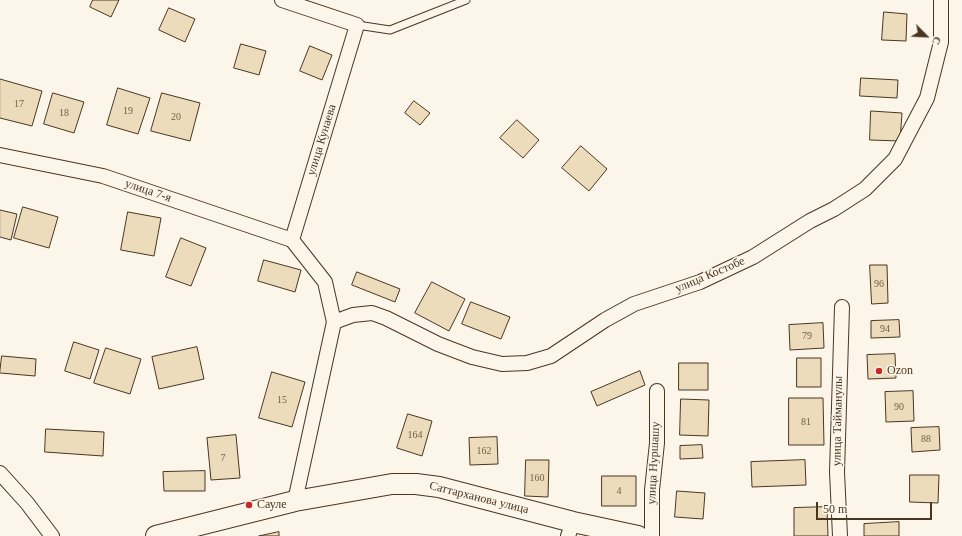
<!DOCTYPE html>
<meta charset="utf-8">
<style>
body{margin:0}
#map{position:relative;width:962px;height:536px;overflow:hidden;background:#fbf6e9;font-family:Georgia,serif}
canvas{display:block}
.north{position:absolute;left:906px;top:16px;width:40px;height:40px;-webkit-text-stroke:3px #fbf6e9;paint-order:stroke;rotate:114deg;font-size:11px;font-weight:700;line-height:16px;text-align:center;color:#4a3520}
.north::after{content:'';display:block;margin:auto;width:14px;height:18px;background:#4a3520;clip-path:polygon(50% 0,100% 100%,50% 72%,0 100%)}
.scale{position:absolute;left:816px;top:502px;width:116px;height:18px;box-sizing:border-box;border:2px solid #4a3520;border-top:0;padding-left:5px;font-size:12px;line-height:14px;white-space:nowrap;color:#4a3520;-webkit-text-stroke:3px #fbf6e9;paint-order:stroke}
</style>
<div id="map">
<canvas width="962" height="536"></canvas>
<div class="north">С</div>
<div class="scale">50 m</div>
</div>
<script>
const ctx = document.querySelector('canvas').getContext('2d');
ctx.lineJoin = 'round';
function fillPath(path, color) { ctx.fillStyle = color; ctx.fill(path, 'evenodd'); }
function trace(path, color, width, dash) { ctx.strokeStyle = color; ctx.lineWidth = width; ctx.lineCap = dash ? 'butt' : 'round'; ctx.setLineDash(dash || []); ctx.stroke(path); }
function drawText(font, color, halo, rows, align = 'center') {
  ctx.font = font + ' Georgia,serif'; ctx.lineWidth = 3; ctx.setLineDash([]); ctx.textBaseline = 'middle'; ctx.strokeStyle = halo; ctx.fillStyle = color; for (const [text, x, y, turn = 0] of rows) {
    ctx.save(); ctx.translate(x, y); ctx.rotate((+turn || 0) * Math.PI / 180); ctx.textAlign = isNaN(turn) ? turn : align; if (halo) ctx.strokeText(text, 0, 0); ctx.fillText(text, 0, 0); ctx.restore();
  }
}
const building = new Path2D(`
 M93 0H119L111 17 90 7Z
 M169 8 195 19 185 42 159 30Z
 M884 12 907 14 906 41 882 40Z
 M241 44 266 51 259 75 234 68Z
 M310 46 332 55 322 80 300 71Z
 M861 78 898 80 897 98 860 96Z
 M0 79 42 91 32 126 0 118Z
 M118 88 150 98 138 134 107 125Z
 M53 93 84 102 74 133 44 124Z
 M162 93 200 103 190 141 151 131Z
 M414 101 430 113 420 125 405 113Z
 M871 111 902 113 900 141 870 140Z
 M517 120 539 140 523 158 500 138Z
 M581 146 607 169 589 191 562 168Z
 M23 207 58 217 49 248 14 238Z
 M0 210 17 214 11 240 0 237Z
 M128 212 161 218 154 256 121 250Z
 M181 238 206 248 191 286 166 277Z
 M264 260 301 270 295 292 258 281Z
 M870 265H887L888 303 872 304Z
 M357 272 400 289 395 302 352 285Z
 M432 282 465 299 449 331 415 313Z
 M471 302 510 317 501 339 462 324Z
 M899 320 900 337 871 338V321Z
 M823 323 824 348 790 350 789 325Z
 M74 342 99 350 90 379 65 371Z
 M197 347 204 379 159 389 152 357Z
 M106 348 141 359 130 394 94 383Z
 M895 354 896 378 868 379 867 355Z
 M2 356 36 359 35 376 0 373Z
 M797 358H821V387H797Z
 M679 363H708V390H679Z
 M640 371 645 385 597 406 591 392Z
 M272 372 305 382 292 427 259 418Z
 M913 391 914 421 886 422 885 392Z
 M789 398H823L824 445H789Z
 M681 399 709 400 708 436 680 435Z
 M408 414 432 421 422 456 397 448Z
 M939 427 940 450 912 452 911 428Z
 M46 429 104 432 103 456 45 452Z
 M236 435 240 478 211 480 207 438Z
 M497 437 498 464 470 465 469 438Z
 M702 445 703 458 680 459V446Z
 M526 460H549L548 497 525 496Z
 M805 460 806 485 752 487 751 462Z
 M205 471V491H164L163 472Z
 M910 475H939L938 503 910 502Z
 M602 476H636V506H602Z
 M677 491 705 493 703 519 675 517Z
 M827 507 828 536H794V508Z
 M899 522V536H864V524Z
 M279 532V536H259Z`);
fillPath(building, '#ecdcbc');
trace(building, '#4a3520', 1);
const lane = new Path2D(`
 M357 25 390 30 466 0`);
const street = new Path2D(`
 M282 0 357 25 292 240 325 282 334 322 353 315 372 313 386 318 438 344 472 357 502 364 527 363 551 356 605 320 634 304 700 282 753 257 810 221 834 209 865 189 895 159 927 98 941 42V0
 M0 155 103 176 292 240
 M0 473 27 503 52 536
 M295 501 334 322
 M568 536 573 522
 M652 536V490L657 443V391
 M840 536 837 472 842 307`);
const secondary = new Path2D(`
 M156 536 295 501 392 484H416L439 487 573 522 638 536`);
trace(lane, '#4a3520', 9);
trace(street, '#4a3520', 16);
trace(secondary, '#4a3520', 22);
trace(lane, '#fbf6e9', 7);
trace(street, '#fbf6e9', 14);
trace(secondary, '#fbf6e9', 20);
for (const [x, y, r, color] of [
 [879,371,4,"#c62828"],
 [249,505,4,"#c62828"]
]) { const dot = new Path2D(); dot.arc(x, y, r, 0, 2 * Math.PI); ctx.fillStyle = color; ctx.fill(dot); trace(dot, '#fbf6e9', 1.5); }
drawText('10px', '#725f47', null, [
 ["17",19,104],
 ["19",128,111],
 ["18",64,113],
 ["20",176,117],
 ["96",879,284],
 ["94",885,329],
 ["79",807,336],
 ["15",282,400],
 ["90",899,407],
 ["81",806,422],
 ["164",415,435],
 ["88",926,439],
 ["162",484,451],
 ["7",223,458],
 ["160",537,478],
 ["4",619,491]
]);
drawText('12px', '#4a3520', '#fbf6e9', [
 ["улица Кунаева",322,140,-73],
 ["улица 7-я",148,191,19],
 ["улица Костобе",710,275,-23],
 ["улица Тайманулы",838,421,-89],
 ["улица Нуршашу",654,463,-87],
 ["Саттарханова улица",479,498,14]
]);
drawText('12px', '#4a3520', '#fbf6e9', [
 ["Ozon",887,371],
 ["Сауле",257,505]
], 'left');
</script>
